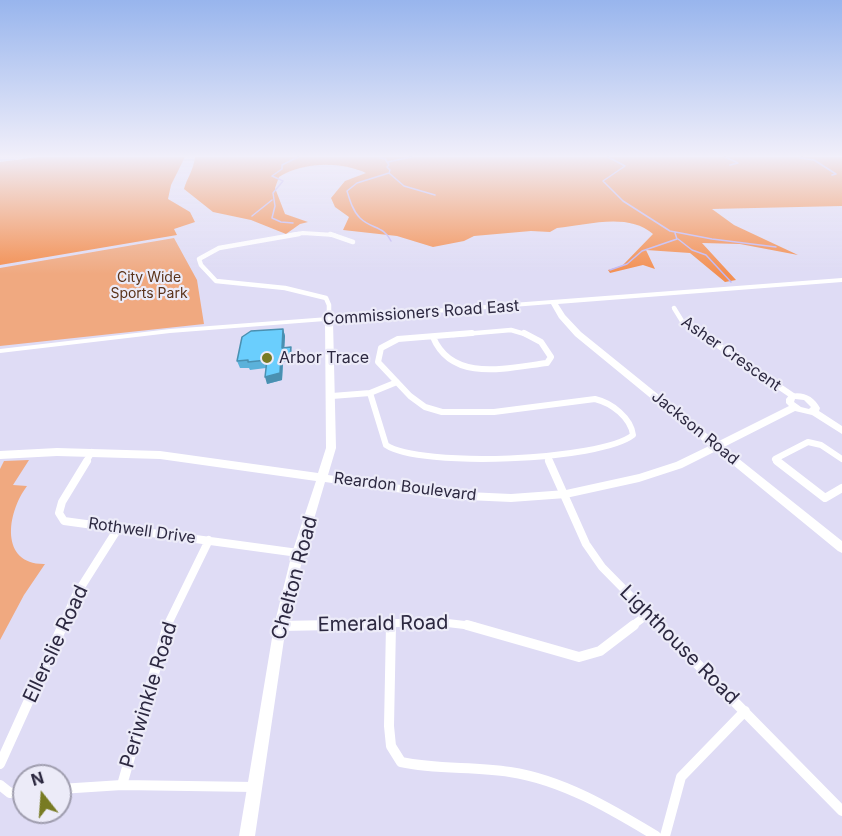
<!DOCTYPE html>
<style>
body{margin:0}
#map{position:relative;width:842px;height:836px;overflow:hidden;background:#dfdcf5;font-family:Inter,sans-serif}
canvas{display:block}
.north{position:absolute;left:12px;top:764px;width:60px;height:60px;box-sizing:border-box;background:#ecebf8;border:2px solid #9f9dae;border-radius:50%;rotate:343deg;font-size:16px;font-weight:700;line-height:24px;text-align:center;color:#2c2840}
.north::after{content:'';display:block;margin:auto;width:21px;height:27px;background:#787b23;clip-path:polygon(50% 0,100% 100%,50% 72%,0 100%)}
</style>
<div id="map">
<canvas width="842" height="836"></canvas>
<div class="north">N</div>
</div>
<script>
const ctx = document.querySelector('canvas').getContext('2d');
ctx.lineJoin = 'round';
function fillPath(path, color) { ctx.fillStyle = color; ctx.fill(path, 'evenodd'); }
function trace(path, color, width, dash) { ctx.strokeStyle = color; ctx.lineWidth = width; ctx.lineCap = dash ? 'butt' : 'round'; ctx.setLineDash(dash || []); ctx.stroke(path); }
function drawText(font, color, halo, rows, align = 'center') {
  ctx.font = font + ' Inter,sans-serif'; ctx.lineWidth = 4.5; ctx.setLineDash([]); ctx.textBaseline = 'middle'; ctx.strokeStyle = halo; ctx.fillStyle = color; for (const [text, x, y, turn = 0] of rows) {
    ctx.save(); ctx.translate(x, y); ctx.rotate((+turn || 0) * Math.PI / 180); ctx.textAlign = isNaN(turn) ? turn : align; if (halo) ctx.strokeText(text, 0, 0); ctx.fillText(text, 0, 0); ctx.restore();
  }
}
fillPath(new Path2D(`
 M174 238 197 280 204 324 0 346V268Z
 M29 460 13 485 27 486C6 514 0 565 45 564L24 595 0 640V469L4 461Z`), '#f0a980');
fillPath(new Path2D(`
 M37 157H185L171 185 168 199 190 212 195 222 174 229 177 235 0 265V162Z
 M195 157H842V206L712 209 734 225 798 255 740 244 702 243 736 280 725 282 690 253 646 250 655 269 643 265 610 273 608 270 622 266 653 234C628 212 587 225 557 228L550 232 531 231 474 236 464 241 433 247 397 236 343 230 349 217 335 207 331 198 345 181 366 173C340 161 303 162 279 177L275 188 285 214 308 222 300 224 286 234 251 220 213 212 184 189C187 178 194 169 195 157Z`), '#f38f51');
trace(new Path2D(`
 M608 157 625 166 603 181 623 201 670 231 712 239 776 247
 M725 157 738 163 730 165
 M802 157 800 158 814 160 836 174 832 175
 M380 158 385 159 389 165 387 167 390 170 389 173 357 183 347 191C350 201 353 211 360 218 371 229 384 226 391 241
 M388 162 411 157
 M389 173 404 186 435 195
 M252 216 272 200
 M293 223 281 222 272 218 275 206 273 193 283 181 272 176 282 169V165L298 157
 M678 239 692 250 706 255 731 282
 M610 270 627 264 642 251 677 239 675 233`), '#c0b7f4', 1.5);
trace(new Path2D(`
 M290 235 303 233 334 235`), '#fff', 4);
trace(new Path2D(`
 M299 234 219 248 199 259 201 265 216 281 285 288 326 298 329 305V320
 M330 234 353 242
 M674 308 682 321 702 335
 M453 335 511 330 528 335`), '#fff', 4.5);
trace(new Path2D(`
 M700 333 793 396
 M433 337C452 383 507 368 547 363L551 357 541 342 524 333
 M370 393 386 445C420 468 600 461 633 435 631 418 612 403 595 399L494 412H442L425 407 410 396 378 362 381 348 398 339 472 333
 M332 396 370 393 397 382
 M548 458 550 462
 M86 462 92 452
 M779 462 775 459 808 442 821 445 842 459`), '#fff', 6);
trace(new Path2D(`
 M87 461 62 502 59 513 64 521 298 553
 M549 461 586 544 602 567 660 626
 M777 461 825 498 842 488
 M62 626 76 595 119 527
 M167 626 209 540
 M280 626 439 622 473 626
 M632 626 648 614`), '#fff', 8);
trace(new Path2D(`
 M391 625 389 726 391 746 401 762C437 770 474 766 510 772 563 780 611 809 656 836
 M467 625 579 657 600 651 634 625
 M659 625 842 811
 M280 626 334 625
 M0 764 63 625
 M0 785 10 793 24 792
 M122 785 168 625
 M60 789 122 785 254 787
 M665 836 681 777 745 711`), '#fff', 10);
fillPath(new Path2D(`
 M842 278V282L558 304 565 315 581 332 717 442 789 406 786 403V399L790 394C803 391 814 396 820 408L819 411 842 426V434L812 415 795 411 724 447 842 541V553L838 551 716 451 682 468 639 482 566 498 511 502 445 499 325 482 304 553 286 626 255 836H239L274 626 292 553 316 481 160 459 57 456 0 459V451L57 448 160 451 318 473 326 448 325 321 170 333 0 353V349L170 329ZM551 304 559 318 575 336 709 446 676 462 639 474 566 490 511 494 445 491 328 475 336 448 333 321ZM795 399 804 400 811 407 809 409 801 407 794 402Z`), '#fff');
fillPath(new Path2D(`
 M283 329 285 336 284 348 292 355V361L283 362 282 380 267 384 266 368 250 370 249 368H240L237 361Z`), '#5bb1da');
fillPath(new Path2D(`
 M283 329 285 336 284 355 282 348Z
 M291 347 292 355V361L290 354Z
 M281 354 283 362 282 380 267 384 265 377Z`), '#4a90b1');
const building = new Path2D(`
 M283 329 282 348 291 347 290 354H281L280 373 265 377 267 360 248 362V360L237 361 242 337 251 331Z`);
fillPath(building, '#6acefd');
trace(building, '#4a90b1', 1.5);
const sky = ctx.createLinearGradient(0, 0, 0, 274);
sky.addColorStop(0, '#98b5ed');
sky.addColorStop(0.57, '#f1effa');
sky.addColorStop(1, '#f1effa00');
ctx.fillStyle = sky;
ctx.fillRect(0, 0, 842, 274);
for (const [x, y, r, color] of [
 [267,358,6,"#787b23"]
]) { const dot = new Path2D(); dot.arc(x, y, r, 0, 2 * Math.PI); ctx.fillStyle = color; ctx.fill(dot); trace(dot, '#ecebf8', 2); }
drawText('14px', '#5b331a', '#ecebf8', [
 ["City Wide",149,278],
 ["Sports Park",149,294]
]);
drawText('16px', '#2c2840', '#ecebf8', [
 ["Commissioners Road East",421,313,-4],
 ["Asher Crescent",731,354,35],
 ["Jackson Road",695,428,39],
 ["Reardon Boulevard",405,487,7],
 ["Rothwell Drive",142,531,8]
]);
drawText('16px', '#2c2840', '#ecebf8', [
 ["Arbor Trace",279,358]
], 'left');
drawText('20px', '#2c2840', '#ecebf8', [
 ["Chelton Road",295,578,-75],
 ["Emerald Road",383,624,-1],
 ["Ellerslie Road",56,644,-65],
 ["Lighthouse Road",679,645,45],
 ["Periwinkle Road",149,695,-73]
]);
</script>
